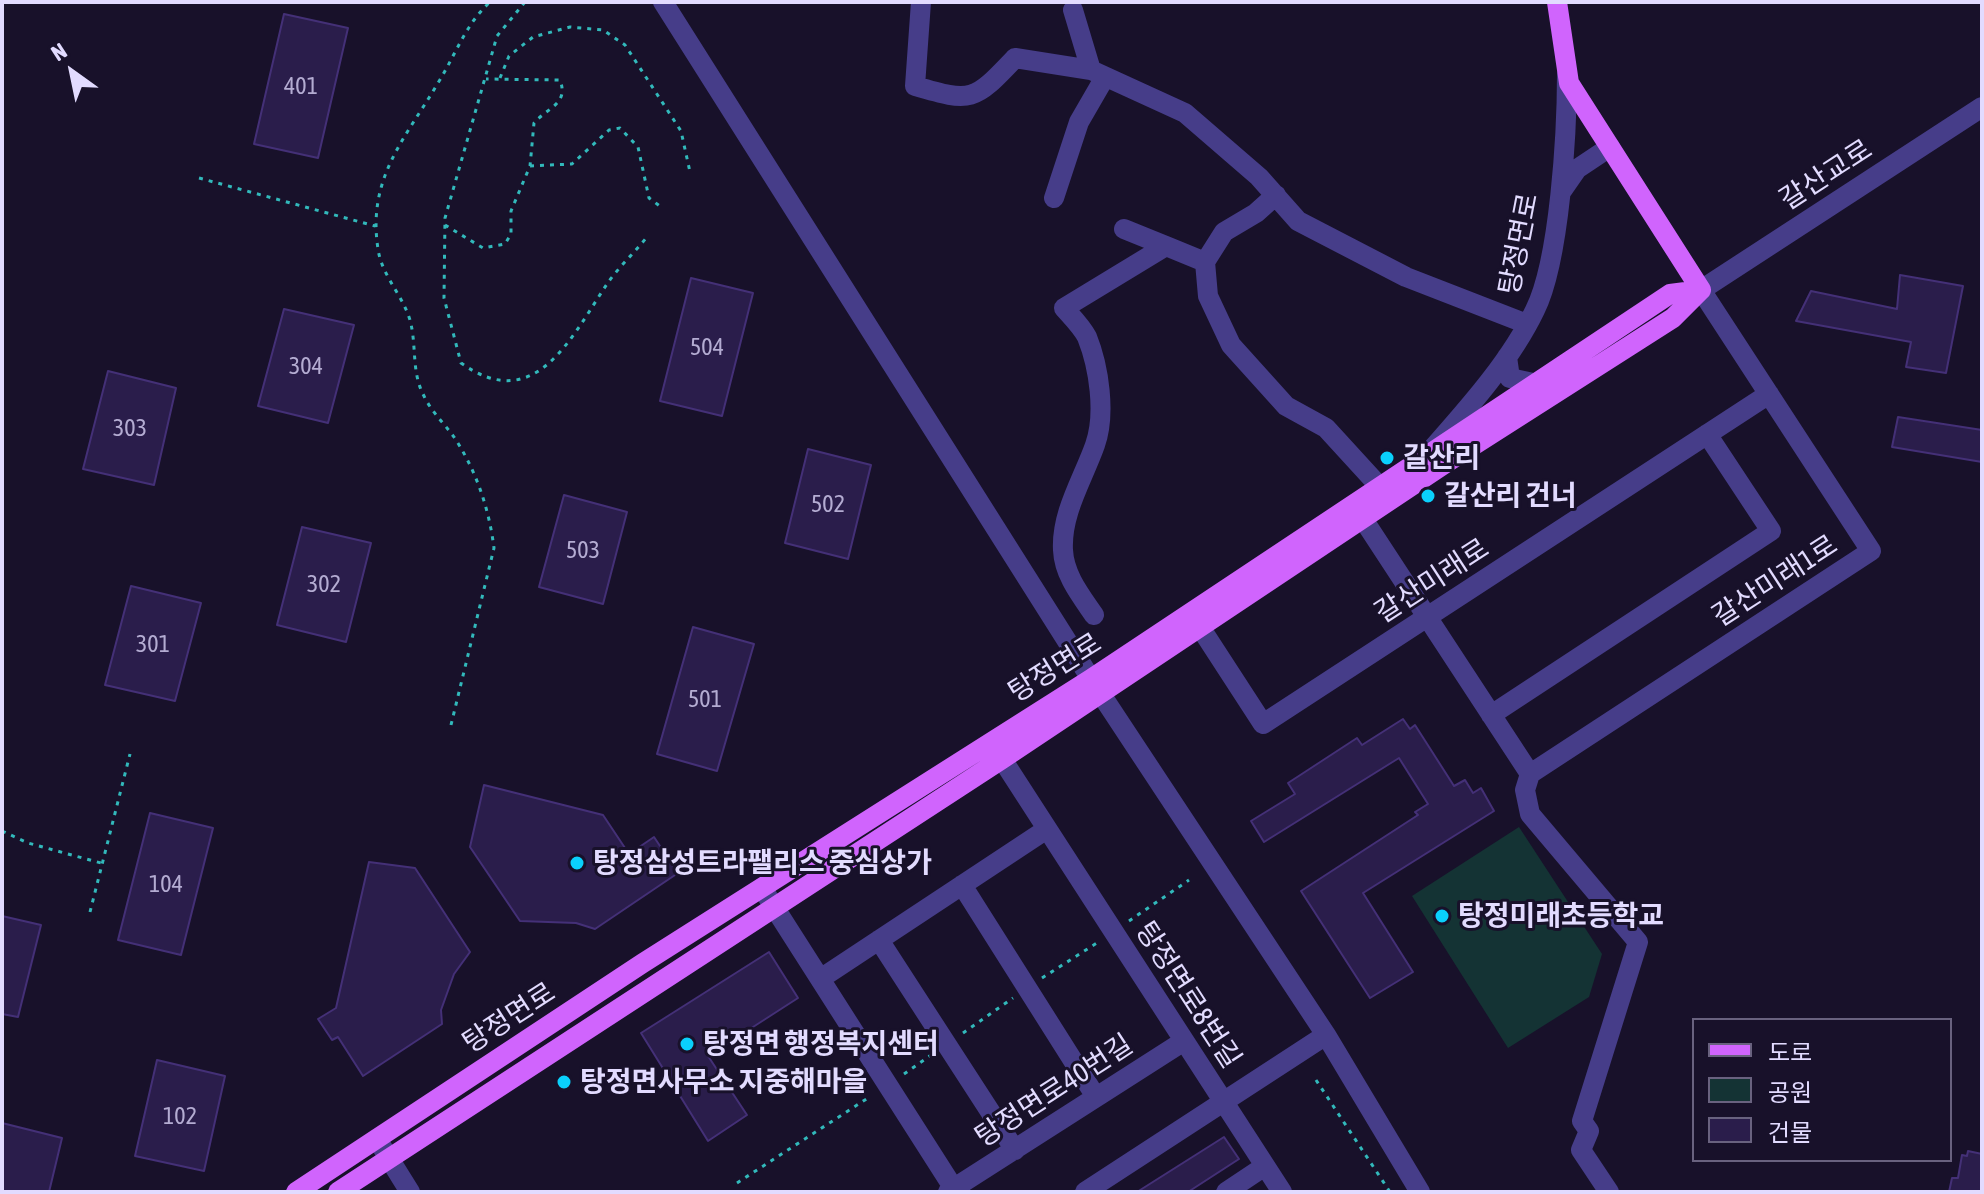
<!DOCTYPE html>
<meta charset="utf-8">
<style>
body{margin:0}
#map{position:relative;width:1984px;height:1194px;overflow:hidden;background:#18112a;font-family:"Asap Condensed","Noto Sans KR",sans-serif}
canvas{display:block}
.frame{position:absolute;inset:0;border:4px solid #e2dbff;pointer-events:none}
.legend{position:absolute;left:1692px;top:1018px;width:260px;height:144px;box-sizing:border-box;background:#18112a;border:2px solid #69627f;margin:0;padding:10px 14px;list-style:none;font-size:24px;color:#e2dbff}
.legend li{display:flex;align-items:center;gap:16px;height:40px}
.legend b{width:40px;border:2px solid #69627f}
.north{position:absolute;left:32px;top:32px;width:80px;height:80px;-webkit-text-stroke:6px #18112a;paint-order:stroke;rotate:327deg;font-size:22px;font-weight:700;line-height:32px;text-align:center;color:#e2dbff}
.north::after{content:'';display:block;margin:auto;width:28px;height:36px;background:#e2dbff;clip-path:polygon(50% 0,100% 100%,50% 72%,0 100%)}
</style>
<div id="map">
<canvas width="1984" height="1194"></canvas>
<div class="frame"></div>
<ul class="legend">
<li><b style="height:10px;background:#d064fd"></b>도로</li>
<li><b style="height:22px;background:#143334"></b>공원</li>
<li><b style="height:22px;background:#2a1d4b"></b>건물</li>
</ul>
<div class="north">N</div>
</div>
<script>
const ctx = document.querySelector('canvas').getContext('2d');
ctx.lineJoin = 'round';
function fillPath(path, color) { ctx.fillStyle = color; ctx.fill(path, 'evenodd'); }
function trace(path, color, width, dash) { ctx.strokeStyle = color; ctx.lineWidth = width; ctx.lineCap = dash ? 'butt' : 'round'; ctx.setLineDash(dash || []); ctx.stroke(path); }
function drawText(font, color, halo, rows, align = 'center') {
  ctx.font = font + ' "Asap Condensed","Noto Sans KR",sans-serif'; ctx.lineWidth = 6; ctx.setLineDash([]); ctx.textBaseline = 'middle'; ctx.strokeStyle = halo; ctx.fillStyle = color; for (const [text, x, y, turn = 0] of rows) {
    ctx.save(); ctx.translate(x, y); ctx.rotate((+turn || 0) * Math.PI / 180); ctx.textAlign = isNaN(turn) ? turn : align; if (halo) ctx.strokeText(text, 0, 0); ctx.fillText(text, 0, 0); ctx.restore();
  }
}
fillPath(new Path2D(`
 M1519 827 1602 954 1589 997 1508 1048 1412 896Z`), '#143334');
const building = new Path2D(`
 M284 14 348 28 318 158 254 144Z
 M1900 275 1963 286 1946 373 1906 367 1911 342 1796 321 1811 291 1897 309Z
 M691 278 753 293 722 416 660 401Z
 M284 309 354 325 328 423 258 406Z
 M108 371 176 388 154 485 83 469Z
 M1898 417 1982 430V462L1892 447Z
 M808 449 871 465 848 559 785 543Z
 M564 495 627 512 603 604 539 587Z
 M302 527 371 543 346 642 277 625Z
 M131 586 201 603 175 701 105 685Z
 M693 627 754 644 717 771 657 754Z
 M1403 719 1410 729 1415 725 1454 786 1465 780 1473 793 1481 788 1494 811 1363 893 1413 972 1370 998 1301 891 1418 815 1415 812 1428 804 1399 758 1264 842 1251 821 1295 794 1288 783 1357 738 1362 745Z
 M484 785 603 815 629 854 654 837 678 873 595 929 576 923 520 921 470 847Z
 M150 813 213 828 181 955 118 940Z
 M369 862 415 868 470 952 454 974 441 1010 442 1024 363 1076 338 1037 332 1040 318 1019 336 1008Z
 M2 916 41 925 18 1017 2 1014Z
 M769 952 798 998 708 1056 747 1115 708 1141 641 1033Z
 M157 1060 225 1076 204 1171 135 1156Z
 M2 1123 62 1138 49 1192H2Z
 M1224 1137 1239 1159 1188 1192H1137Z
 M1968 1151 1982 1154V1192H1949L1952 1178H1958L1962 1155 1967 1156Z`);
fillPath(building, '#2a1d4b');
trace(building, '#443077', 2);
trace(new Path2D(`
 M525 2 497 36 445 218 444 298 461 363C535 416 571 338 607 284 618 268 634 253 647 237
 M500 78 509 56 533 37 570 27 603 30 625 45 681 131 690 172
 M530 166 572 164 609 130 620 128 638 147 649 198 661 207
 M199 178 375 226
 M445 225 483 248 505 244 511 234V211L530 166 534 123C548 107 569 104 560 80L486 79
 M451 725 494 548C489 509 477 473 456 440 446 425 432 413 424 396 411 372 417 346 410 320 402 294 382 276 378 249 367 178 405 139 438 83 456 54 465 25 490 2
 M2 831 28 843 101 863
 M90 912 130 754
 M1129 921 1189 880
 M1042 978 1100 941
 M963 1033 1013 998
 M904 1074 931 1055
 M1316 1080 1390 1192
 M737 1183 871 1096`), '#32b9bb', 3, [4, 6]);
trace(new Path2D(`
 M663 2 1091 679 1326 1035 1420 1192
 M921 2 915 86C973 103 974 101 1015 58L1091 70 1185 113 1259 177 1298 221 1406 277 1527 324
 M1073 10 1091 70
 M1561 192 1577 169 1610 147
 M1054 198 1079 122 1105 77
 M1124 229 1166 246
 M1205 262 1208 296 1231 345 1286 406 1326 428 1380 487
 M1507 357 1510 378 1533 383
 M1433 448C1470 406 1511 360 1535 310 1560 260 1567 131 1567 73
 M1363 519 1530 774 1871 551 1701 290 1982 107
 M1094 615C1081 596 1064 575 1063 550 1061 513 1083 479 1095 445 1106 414 1099 367 1087 337 1082 327 1072 317 1064 308L1166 246 1205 262 1224 232 1256 213 1276 195
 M1200 627 1263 724 1769 394
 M1491 715 1771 531 1707 434
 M1002 759 1282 1192
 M1530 774 1525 790 1530 814 1638 942 1582 1121 1589 1131 1581 1150 1609 1192
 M962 885 1096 1097
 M762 888 956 1192
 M879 940 1015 1150
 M820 979 1047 829
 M377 1139 410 1192
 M948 1192 1184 1041
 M1085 1192 1326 1035
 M1226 1192 1265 1166`), '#463d89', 20);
trace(new Path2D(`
 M1557 2 1569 83 1701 290
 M296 1192 643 963 1091 679 1670 294 1701 290
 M338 1192 1002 759 1443 465 1673 318 1701 290`), '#d064fd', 20);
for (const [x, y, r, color] of [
 [1387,458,8,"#0ad0fc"],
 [1428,496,8,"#0ad0fc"],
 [577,863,8,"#0ad0fc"],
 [1442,916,8,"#0ad0fc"],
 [687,1044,8,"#0ad0fc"],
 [564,1082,8,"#0ad0fc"]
]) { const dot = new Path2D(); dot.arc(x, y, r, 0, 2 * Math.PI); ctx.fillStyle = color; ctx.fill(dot); trace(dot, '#18112a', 3); }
drawText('24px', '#b4acd2', null, [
 ["401",301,86],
 ["504",707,347],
 ["304",306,366],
 ["303",130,428],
 ["502",828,504],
 ["503",583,550],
 ["302",324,584],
 ["301",153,644],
 ["501",705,699],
 ["104",166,884],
 ["102",180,1116]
]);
drawText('28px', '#e2dbff', '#18112a', [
 ["갈산교로",1826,175,-33],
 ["탕정면로",1519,244,-79],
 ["갈산미래로",1432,581,-33],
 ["갈산미래1로",1775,581,-33],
 ["탕정면로",1055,668,-32],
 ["탕정면로8번길",1188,995,57],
 ["탕정면로",509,1018,-33],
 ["탕정면로40번길",1054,1091,-33]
]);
drawText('bold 28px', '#e2dbff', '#18112a', [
 ["갈산리",1403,458],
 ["갈산리 건너",1444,496],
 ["탕정삼성트라팰리스 중심상가",593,863],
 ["탕정미래초등학교",1458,916],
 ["탕정면 행정복지센터",703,1044],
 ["탕정면사무소 지중해마을",580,1082]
], 'left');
</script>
